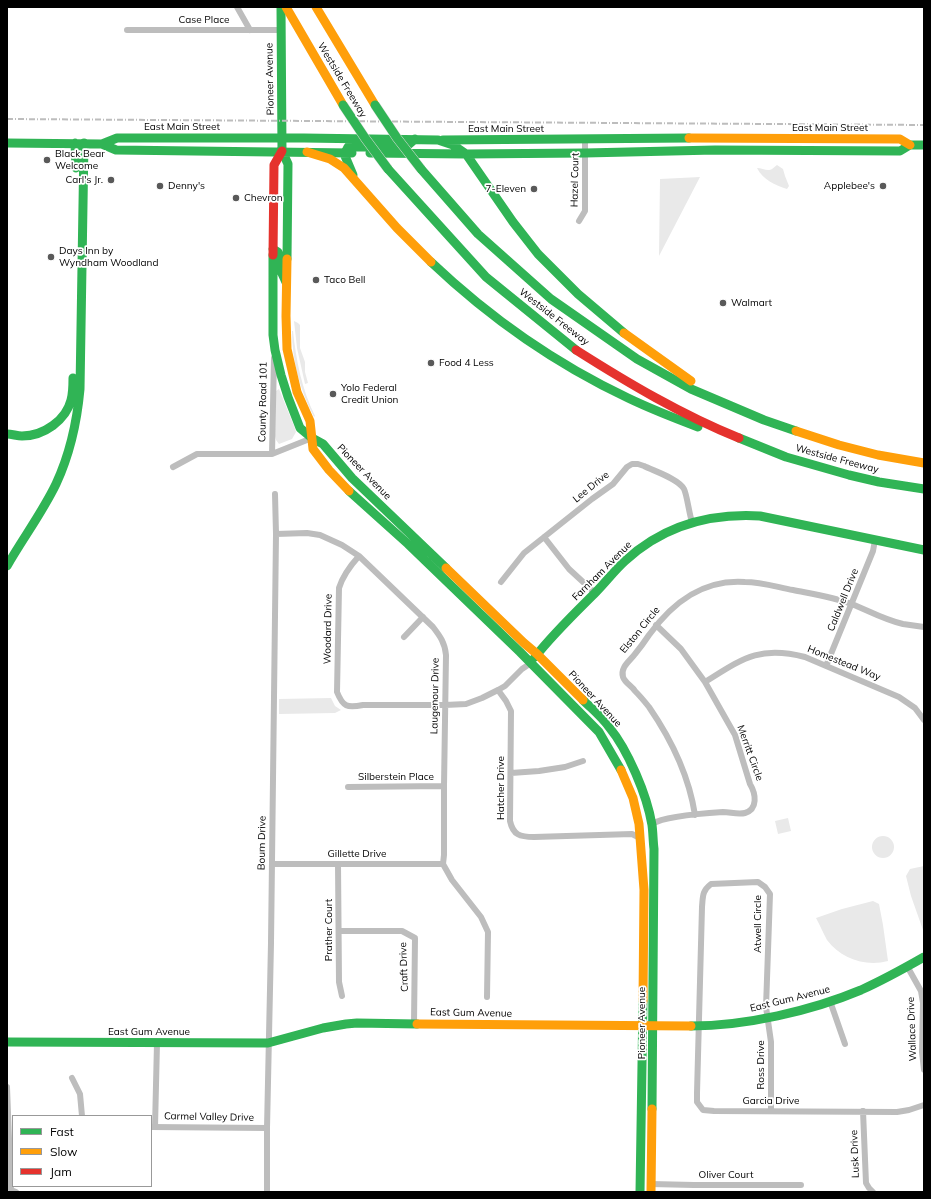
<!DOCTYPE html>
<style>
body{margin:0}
#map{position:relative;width:931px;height:1199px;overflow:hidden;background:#fff;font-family:Mulish,sans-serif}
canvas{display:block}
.frame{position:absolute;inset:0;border:8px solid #000;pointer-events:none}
.legend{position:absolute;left:12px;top:1115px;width:140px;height:72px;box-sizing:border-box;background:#fff;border:1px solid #999;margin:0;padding:5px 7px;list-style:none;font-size:12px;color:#000}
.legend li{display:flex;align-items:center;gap:8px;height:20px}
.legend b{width:20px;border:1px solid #999}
</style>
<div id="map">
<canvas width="931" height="1199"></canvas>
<div class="frame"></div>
<ul class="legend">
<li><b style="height:5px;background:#30b455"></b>Fast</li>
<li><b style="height:5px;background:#ff9f0a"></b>Slow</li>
<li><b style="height:5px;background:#e5322d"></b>Jam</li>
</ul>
</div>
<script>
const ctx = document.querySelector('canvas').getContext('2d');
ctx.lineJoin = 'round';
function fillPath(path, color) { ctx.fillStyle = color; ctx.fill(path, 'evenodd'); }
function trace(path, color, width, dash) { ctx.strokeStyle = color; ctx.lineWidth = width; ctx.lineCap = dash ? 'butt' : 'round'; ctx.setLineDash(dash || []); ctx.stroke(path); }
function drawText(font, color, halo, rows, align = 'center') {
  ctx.font = font + ' Mulish,sans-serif'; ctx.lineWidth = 3.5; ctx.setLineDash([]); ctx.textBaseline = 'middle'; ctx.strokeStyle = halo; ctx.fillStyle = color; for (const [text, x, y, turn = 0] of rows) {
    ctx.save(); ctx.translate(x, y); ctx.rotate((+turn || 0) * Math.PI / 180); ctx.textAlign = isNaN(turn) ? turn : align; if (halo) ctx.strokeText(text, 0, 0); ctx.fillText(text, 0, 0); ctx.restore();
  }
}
fillPath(new Path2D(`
 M777 165 783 169 785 176 789 186 787 189C775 185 763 180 757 168 762 168 768 172 772 169 774 168 775 166 777 165Z
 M700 177 659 256 660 179Z
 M294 321 298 323 300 325V348L305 362V372L308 383 305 384 297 348Z
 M292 331H293C296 360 302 390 315 416L314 417C300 390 292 361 292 331Z
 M279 389 294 426 296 432 292 439 279 444 276 440 275 436 276 391Z
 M331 698 335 706 341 710 335 713 279 714V699Z
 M788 818 791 831 778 834 775 821Z
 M872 847a11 11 0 1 1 22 0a11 11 0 1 1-22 0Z
 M924 866V930H923L911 896 906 876 910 869Z
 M873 901 879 904 883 925 888 961C866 967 841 959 827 940 823 933 820 925 816 918L842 909Z`), '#e9e9e9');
trace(new Path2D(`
 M237 7 250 30
 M127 30H281
 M579 221 585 211V139
 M272 454 274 358
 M173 467 197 454H272L312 438
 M276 534 307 533 320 535 342 545 359 556 433 627C440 636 445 643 446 655L444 786V855L443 864
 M544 537 569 569 595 593
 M359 556C350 566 343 575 339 588L337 692C343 707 347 708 363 705H445L466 704 482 698 498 690 505 686 522 669 531 663
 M501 582 524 553 592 499 613 484 627 467 632 464H638L644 466C654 471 679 479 684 489 687 495 689 513 692 522
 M404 637 423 617
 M826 666 873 551 875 540
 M705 682C742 659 759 645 805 657L899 697 915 708 924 720
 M498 690 506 701 511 711 510 821C513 835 520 837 534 837L632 834 640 838
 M511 773 539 771 565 767 583 761
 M348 787 444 786
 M695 815C689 776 671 739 649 707 645 702 640 696 635 691 632 686 625 683 623 677 620 667 630 661 635 654 640 648 645 641 649 635 673 602 703 579 745 582 761 582 777 587 793 590 813 594 833 597 852 604 869 611 885 620 903 624 910 625 917 626 924 627
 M652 824C665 816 707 813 723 812 730 812 738 815 745 813 758 809 756 794 750 784L735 735 705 682 681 649 656 625
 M272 864H443
 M338 864 339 982 342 996
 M443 864 452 880 481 917 488 932 487 997
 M339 931H402L415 938 414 1023
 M907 966 921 991 923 1003 922 1052 924 1070
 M830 1001 845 1044
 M72 1078 80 1094 82 1116
 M7 1087 11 1190 16 1192
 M771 1111V1042L766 1007 770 894 765 887 758 882 711 884C702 891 703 896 702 907L697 1093V1102L703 1110 714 1111 897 1112 909 1110 924 1105
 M863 1111 866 1183 869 1188 873 1192
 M151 1127 267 1128
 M155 1127 157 1043
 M651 1184 694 1185H801
 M267 1192V1128L271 943 276 534 275 494`), '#bdbdbd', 6);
trace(new Path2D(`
 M281 7 282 151 288 164 287 259
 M438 140 453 145 466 154 513 222 538 254 578 294 624 333
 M443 140 689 138
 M7 143 102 144 116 150 352 153
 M75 143 76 168
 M102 144 117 138H304L438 140
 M370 153 466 154
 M466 154 585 153 715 150 900 151 910 145H924
 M388 169 486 277 576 350
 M421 169 478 234 551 299 637 359 691 389 764 420 796 431
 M353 175 345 156V153L348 147H403L408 145 415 139
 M273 249 278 252 280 269 286 282
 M273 255V335L275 350 281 375 288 397 300 428 312 438 323 444 352 478 446 568
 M431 262C489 317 556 364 628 398 651 409 674 418 698 427
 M7 434C12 434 17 436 22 436 44 436 66 420 71 400 73 393 73 385 73 378
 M739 438 786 457 849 475 879 482 924 489
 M349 491 408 544 520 652 599 732 621 770
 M7 566C23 538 42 513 56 484 70 454 77 422 80 389L84 143
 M535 657C553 634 575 613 596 592 606 582 614 571 625 561 663 526 709 513 760 516L924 550
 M583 700C592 709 602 717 609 727 628 750 647 795 652 825 653 832 653 841 654 849L652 1109
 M691 1026C745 1026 811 1011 861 990 883 980 903 969 924 957
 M7 1042 268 1043 323 1028 346 1024 357 1023 417 1024
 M640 1192 643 1001`), '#30b455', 9);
trace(new Path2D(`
 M286 7 343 105
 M316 7 375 105
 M689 138 900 139 910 145
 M307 152 330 159 344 168 397 228 431 262
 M287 259 286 316 287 349 297 392 310 421 313 449 329 470 349 491
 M624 333 691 381
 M796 431 839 445 878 455 924 463
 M446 568 524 643 537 654 583 700
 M621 770 633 798 639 824 644 890 643 1001
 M417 1024 691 1026
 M651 1192 652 1109`), '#ff9f0a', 9);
trace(new Path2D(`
 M273 255 274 165 282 151
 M576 350C628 383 682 415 739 438`), '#e5322d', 9);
trace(new Path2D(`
 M7 119 924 125`), '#bdbdbd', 2, [6, 2, 1, 2]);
const fastBridge = new Path2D(`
 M343 105 365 138 388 169
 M375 105 397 138 421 169`);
trace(fastBridge, '#dbdbdb', 10, []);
trace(fastBridge, '#30b455', 9);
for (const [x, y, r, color] of [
 [47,160,4,"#595959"],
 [111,180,4,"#595959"],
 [160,186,4,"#595959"],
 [883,186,4,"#595959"],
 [534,189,4,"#595959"],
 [236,198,4,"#595959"],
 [51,257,4,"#595959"],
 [316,280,4,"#595959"],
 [723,303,4,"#595959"],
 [431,363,4,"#595959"],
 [333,394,4,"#595959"]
]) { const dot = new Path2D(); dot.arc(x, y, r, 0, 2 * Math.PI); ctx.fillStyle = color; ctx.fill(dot); trace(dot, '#fff', 1.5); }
drawText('10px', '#000', '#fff', [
 ["Case Place",204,20],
 ["Pioneer Avenue",270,79,-91],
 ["Westside Freeway",342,80,59],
 ["East Main Street",182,127],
 ["East Main Street",830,128],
 ["East Main Street",506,129],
 ["Hazel Court",575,180,-89],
 ["Westside Freeway",554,317,38],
 ["County Road 101",263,402,-89],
 ["Westside Freeway",837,459,15],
 ["Pioneer Avenue",364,472,46],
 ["Lee Drive",591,487,-39],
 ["Farnham Avenue",602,571,-45],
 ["Caldwell Drive",843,600,-68],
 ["Woodard Drive",328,629,-89],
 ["Elston Circle",640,630,-51],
 ["Homestead Way",844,663,22],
 ["Laugenour Drive",435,696,-89],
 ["Pioneer Avenue",595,699,47],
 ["Merritt Circle",750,753,70],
 ["Silberstein Place",396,777],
 ["Hatcher Drive",501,788,-90],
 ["Bourn Drive",262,843,-89],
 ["Gillette Drive",357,854],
 ["Atwell Circle",758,924,-90],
 ["Prather Court",329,930,-90],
 ["Craft Drive",404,967,-92],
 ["East Gum Avenue",790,999,-14],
 ["East Gum Avenue",471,1013,1],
 ["Pioneer Avenue",642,1023,-90],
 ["Wallace Drive",912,1029,-92],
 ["East Gum Avenue",149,1032],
 ["Ross Drive",761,1065,-90],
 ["Garcia Drive",771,1101],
 ["Carmel Valley Drive",209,1117,1],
 ["Lusk Drive",855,1154,-92],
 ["Oliver Court",726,1175]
]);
drawText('10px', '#000', '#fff', [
 ["Black Bear",55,154],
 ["Welcome",55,166],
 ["Carl's Jr.",103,180,"right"],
 ["Denny's",168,186],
 ["Applebee's",875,186,"right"],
 ["7-Eleven",526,189,"right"],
 ["Chevron",244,198],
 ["Days Inn by",59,251],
 ["Wyndham Woodland",59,263],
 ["Taco Bell",324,280],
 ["Walmart",731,303],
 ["Food 4 Less",439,363],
 ["Yolo Federal",341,388],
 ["Credit Union",341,400]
], 'left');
</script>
